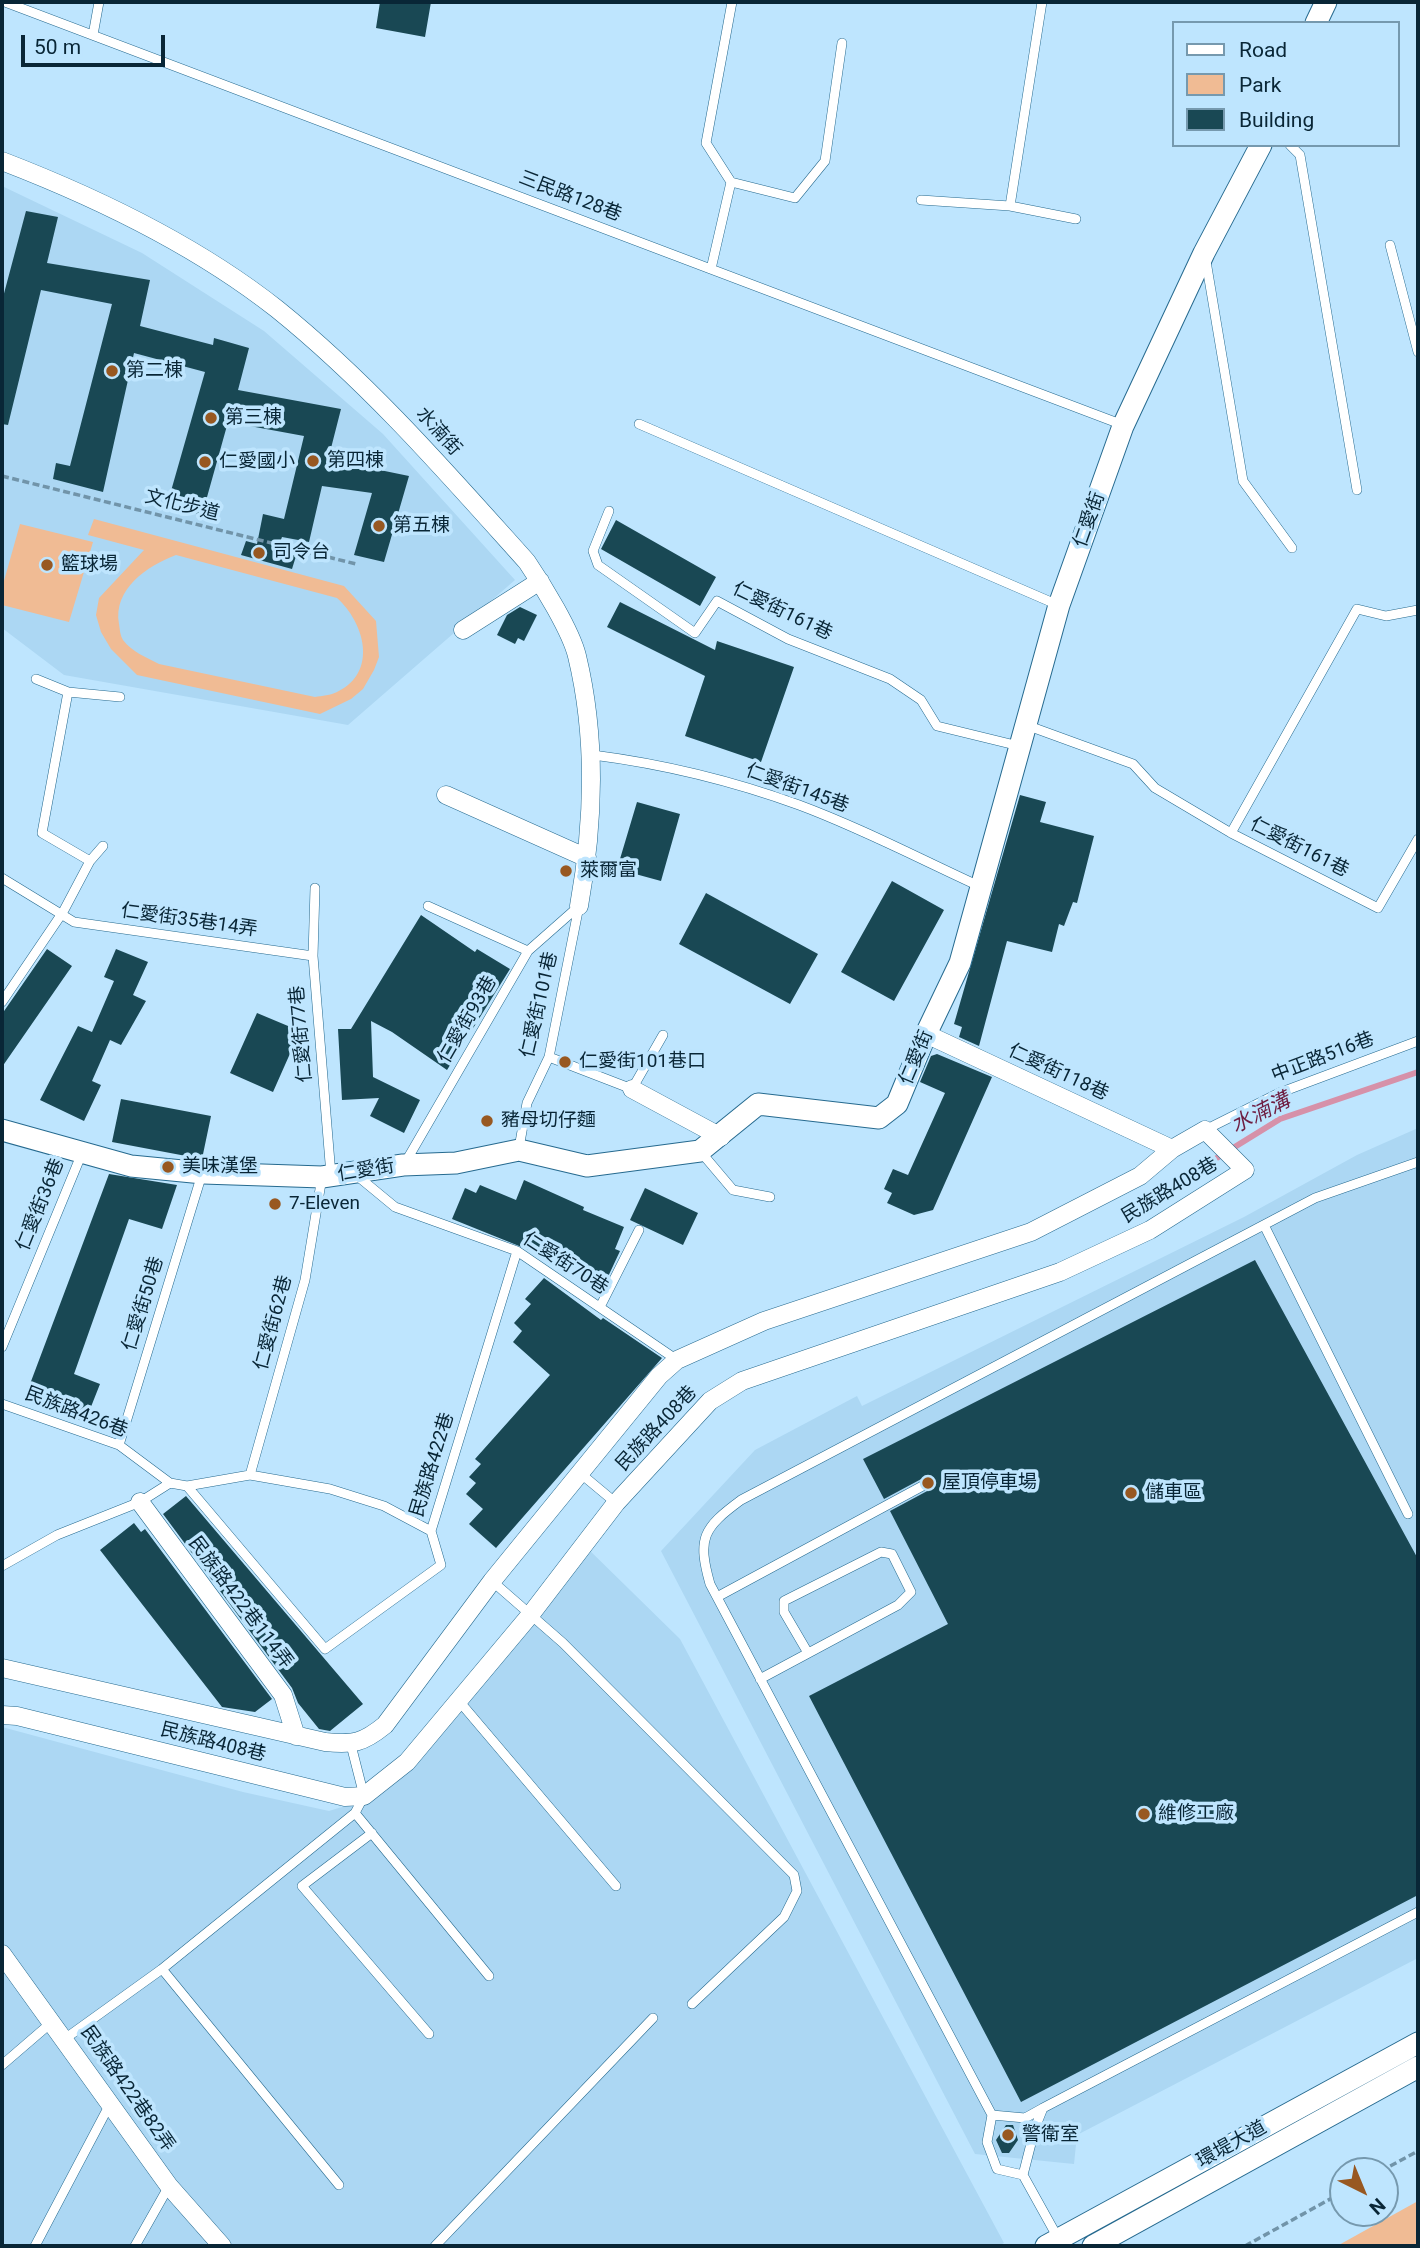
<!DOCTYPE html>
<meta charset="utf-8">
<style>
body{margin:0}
#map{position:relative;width:1420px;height:2248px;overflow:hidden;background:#bee5fe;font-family:Roboto,sans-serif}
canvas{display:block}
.frame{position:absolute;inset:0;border:4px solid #092636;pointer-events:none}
.legend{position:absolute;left:1172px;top:21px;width:228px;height:126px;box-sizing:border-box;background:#bee5fe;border:2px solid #7699ae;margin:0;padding:9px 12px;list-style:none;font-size:21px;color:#092636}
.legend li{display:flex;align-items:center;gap:14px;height:35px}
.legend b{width:35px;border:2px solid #7699ae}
.north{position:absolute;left:1329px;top:2157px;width:70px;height:70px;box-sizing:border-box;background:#bee5fe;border:2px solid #7699ae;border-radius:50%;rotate:137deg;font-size:19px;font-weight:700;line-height:28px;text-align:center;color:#092636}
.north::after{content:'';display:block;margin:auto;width:24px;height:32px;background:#985821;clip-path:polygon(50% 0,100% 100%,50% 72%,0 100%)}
.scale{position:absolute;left:21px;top:35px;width:144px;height:32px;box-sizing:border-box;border:4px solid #092636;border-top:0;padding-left:9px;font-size:21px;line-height:24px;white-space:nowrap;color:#092636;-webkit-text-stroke:5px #bee5fe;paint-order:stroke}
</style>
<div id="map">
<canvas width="1420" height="2248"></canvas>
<div class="frame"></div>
<ul class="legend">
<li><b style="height:9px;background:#fff"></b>Road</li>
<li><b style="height:19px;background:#f0bb94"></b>Park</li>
<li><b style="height:19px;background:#194854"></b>Building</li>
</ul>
<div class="north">N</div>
<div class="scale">50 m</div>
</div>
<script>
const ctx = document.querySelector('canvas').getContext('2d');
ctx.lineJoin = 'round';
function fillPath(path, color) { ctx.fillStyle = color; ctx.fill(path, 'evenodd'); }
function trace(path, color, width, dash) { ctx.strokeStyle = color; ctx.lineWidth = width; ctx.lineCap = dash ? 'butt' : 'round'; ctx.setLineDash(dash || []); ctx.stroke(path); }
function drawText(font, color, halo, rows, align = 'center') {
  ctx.font = font + ' Roboto,"Noto Sans TC",sans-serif'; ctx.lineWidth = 7; ctx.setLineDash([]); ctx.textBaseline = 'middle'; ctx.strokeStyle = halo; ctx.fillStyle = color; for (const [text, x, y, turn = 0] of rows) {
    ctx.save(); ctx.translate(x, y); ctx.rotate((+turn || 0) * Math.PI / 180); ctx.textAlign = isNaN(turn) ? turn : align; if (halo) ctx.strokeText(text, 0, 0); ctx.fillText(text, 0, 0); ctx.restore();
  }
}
fillPath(new Path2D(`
 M2 186 142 253 264 331 383 434 515 580 348 725 64 675 2 628Z
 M1418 1128V1958L1077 2135 1074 2164 975 2154 661 1551 755 1450 857 1396 862 1406 1244 1217 1357 1155Z
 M580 1541 680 1639 1004 2243 998 2246H2V1727L243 1792 329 1811 358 1802 383 1782Z`), '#acd7f3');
fillPath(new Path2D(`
 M94 519 344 586 376 621 379 657 374 670 363 689 351 699 320 714 137 675 111 649 101 632 96 615 99 598 144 550 88 535ZM176 555 337 598C364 622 379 672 337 692 331 695 322 696 315 697L159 664C146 657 132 652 123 640 120 635 120 630 119 624 113 589 147 566 176 555Z
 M20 524 93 542 69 622 2 605V588Z
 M1418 2201V2246H1337Z`), '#f0bb94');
trace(new Path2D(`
 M1131 1211 1280 1119 1418 1072`), '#d691a9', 6);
fillPath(new Path2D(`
 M380 2H431L425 37 376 28Z
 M26 211 58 217 47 263 150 280 140 326 213 345 214 338 249 348 238 390 341 409 329 456 377 459 375 469 409 476 384 562 354 555 372 493 322 486 309 542 282 537 277 550 296 556 292 569 241 555 246 541 257 544 263 514 284 519 304 436 228 422 202 515 167 505 205 372 134 353 103 492 53 479 56 463 70 466 112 304 41 290 8 425 2 424V301Z
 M616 520 716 577 700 606 601 549Z
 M620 602 715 650 717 641 794 667 761 762 685 736 705 676 607 627Z
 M520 607 537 615 524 641 518 638 515 644 497 635 507 615Z
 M1020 795 1046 802 1040 822 1094 836 1077 903 1073 902 1064 926 1059 924 1052 952 1007 941 979 1046 959 1037 962 1027 954 1024Z
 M637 802 680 814 661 881 617 869Z
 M892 881 944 910 894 1001 841 972Z
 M706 893 818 954 790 1004 679 944Z
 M421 915 475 952 477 949 510 969 447 1070 392 1032 371 1021 373 1077 420 1100 404 1133 370 1116 379 1098 342 1100 338 1029H351Z
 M47 949 72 966 2 1067V1014Z
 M116 949 148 962 133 995 146 1001 121 1045 110 1040 92 1081 101 1085 84 1121 40 1100 78 1026 92 1032 114 981 104 977Z
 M257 1013 300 1031 273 1092 230 1073Z
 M937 1054 992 1077 933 1210 914 1215 887 1203 892 1193 884 1189 893 1169 908 1175 945 1093 920 1082 931 1056Z
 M121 1099 211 1116 202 1159 112 1142Z
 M109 1174 177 1185 162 1229 129 1219 74 1374 100 1384 85 1422 24 1400Z
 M524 1180 584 1207 583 1210 624 1227 615 1249 620 1251 606 1281 452 1219 465 1188 476 1193 480 1185 516 1200Z
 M645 1188 698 1213 683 1245 630 1220Z
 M1255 1260 1418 1559V1895L1021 2102 809 1696 948 1624 890 1511 931 1489 934 1480 925 1477 884 1499 863 1459Z
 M544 1278 601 1320 603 1318 662 1358 496 1548 469 1524 483 1509 466 1494 476 1483 469 1477 481 1464 475 1459 550 1375 513 1342 522 1331 514 1323 531 1304 525 1299Z
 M186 1496 363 1704 330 1731 319 1729 298 1703 292 1688 163 1514Z
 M134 1523 141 1532 145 1529 272 1699 255 1712 222 1707 100 1550Z
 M1006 2125H1013L1018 2140 1009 2153H1002L996 2140Z`), '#194854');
const service = new Path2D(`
 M5 2 1123 425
 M93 35 99 2
 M1290 145 1300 155 1357 490
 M731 182 795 198 825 161 842 43
 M921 200 1010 206 1076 219
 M1010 206 1042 2
 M1390 245 1418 352
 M1206 261 1243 481 1292 548
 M711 269 731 182 706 143 732 2
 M639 424 1058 605
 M609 511 593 551 598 565 695 633 717 601 788 639 890 679 921 700 937 726 1019 746
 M36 679 68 692
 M1026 725 1133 764 1155 788 1231 833 1378 908 1418 839
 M593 755C663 764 733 781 799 805 861 828 920 859 979 886
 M1231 833 1357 609 1386 616 1418 610
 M90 861 103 846
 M2 878 74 922 313 956
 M315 888 313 956 331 1175
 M428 906 528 951
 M2 1002 63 912 90 861 42 833 68 692 120 697
 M549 1057 632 1089 663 1035
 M1205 1130 1279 1093 1418 1041
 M519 1148 527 1103 549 1057 579 906
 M700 1151 733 1190 770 1197
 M405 1163 528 951 579 906
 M355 1174 395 1207 517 1251 677 1360
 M1264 1225 1408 1514
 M600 1307 639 1230
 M2 1347 82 1153
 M2 1404 119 1445 170 1483
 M119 1445 202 1174
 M580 1473 616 1503
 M250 1475 305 1280 322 1177
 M187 1486 325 1649 441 1565 431 1531
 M2 1566 57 1535 140 1502 170 1483 187 1486 250 1475 330 1489 384 1506 431 1531 517 1251
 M492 1581 563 1643 794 1875 797 1891 784 1917 692 2004
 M717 1597 928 1483
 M760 1679 898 1605 911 1592 892 1554 881 1552 784 1601V1612L808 1653
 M459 1701 616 1886
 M355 1813 489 1976
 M372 1833 302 1886 429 2034
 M162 1969 355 1813 364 1796 351 1745
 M66 2038 162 1969 339 2185
 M2 2065 52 2022
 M992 2115 1025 2118 1043 2108
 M1023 2175 997 2169 987 2142 992 2115 710 1584C697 1538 703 1528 741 1500L1315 1198 1418 1162
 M1058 2238 1023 2175 1035 2128 1043 2108 1418 1912
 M35 2246 110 2104
 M135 2246 169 2186
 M435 2246 653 2018`);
const minor = new Path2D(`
 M2 161C98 198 196 245 277 309 370 384 448 474 527 562 542 584 571 631 577 656 597 739 594 823 579 906
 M463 630 540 581
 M446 795 587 858
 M926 1034 1172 1149
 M632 1089 721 1137
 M140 1502 283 1695 296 1736
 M2 1668 325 1742C353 1745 363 1743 385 1725L492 1581 659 1376 677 1360 764 1321 1031 1232 1140 1176 1172 1149 1205 1130 1245 1170 1150 1230 1060 1272 742 1381 710 1401 616 1503 531 1614 407 1762 364 1796 345 1797 17 1716 2 1715
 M2 1954 169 2186 222 2246`);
const tertiary = new Path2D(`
 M1316 23 1326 2
 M2 1130 131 1166 203 1173 322 1177 403 1165 456 1163 519 1150 587 1166 700 1151 758 1104 879 1118 897 1104 926 1034 960 963 1059 605 1123 426 1204 253 1261 145
 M1046 2246 1418 2043
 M1093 2246 1418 2067`);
trace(service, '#266a8f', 10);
trace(minor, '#266a8f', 19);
trace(tertiary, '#266a8f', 23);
trace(new Path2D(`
 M2 476 356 564
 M1381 2171 1418 2151
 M1245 2246 1343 2192`), '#7194a9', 3.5, [7, 3.5]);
trace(service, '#fff', 9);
trace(minor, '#fff', 18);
trace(tertiary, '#fff', 21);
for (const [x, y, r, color] of [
 [112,371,7,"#985821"],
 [211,418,7,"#985821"],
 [313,461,7,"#985821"],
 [205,462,7,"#985821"],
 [379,526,7,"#985821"],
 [259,553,7,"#985821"],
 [47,565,7,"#985821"],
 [566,871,7,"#985821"],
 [565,1062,7,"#985821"],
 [487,1121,7,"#985821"],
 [168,1167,7,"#985821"],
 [275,1204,7,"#985821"],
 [928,1483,7,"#985821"],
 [1131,1493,7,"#985821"],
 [1144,1814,7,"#985821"],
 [1008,2135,7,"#985821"]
]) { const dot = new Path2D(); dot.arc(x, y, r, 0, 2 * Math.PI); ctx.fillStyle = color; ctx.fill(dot); trace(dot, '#bee5fe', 2.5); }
drawText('19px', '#092636', '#bee5fe', [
 ["三民路128巷",570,197,21],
 ["水湳街",438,432,48],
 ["文化步道",182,506,14],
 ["仁愛街",1090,520,-70],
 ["仁愛街161巷",782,612,26],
 ["仁愛街145巷",797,789,20],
 ["仁愛街161巷",1299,848,27],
 ["仁愛街35巷14弄",189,921,8],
 ["仁愛街101巷",540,1005,-77],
 ["仁愛街93巷",468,1020,-60],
 ["仁愛街77巷",302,1034,-95],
 ["仁愛街",917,1058,-67],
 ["中正路516巷",1323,1058,-21],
 ["仁愛街118巷",1058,1073,25],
 ["仁愛街",366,1171,-9],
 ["民族路408巷",1170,1191,-31],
 ["仁愛街36巷",41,1205,-68],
 ["仁愛街70巷",565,1264,33],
 ["仁愛街50巷",144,1304,-73],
 ["仁愛街62巷",274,1323,-75],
 ["民族路426巷",76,1413,21],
 ["民族路408巷",657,1429,-47],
 ["民族路422巷",433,1465,-73],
 ["民族路422巷114弄",240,1603,53],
 ["民族路408巷",213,1743,14],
 ["民族路422巷82弄",127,2089,55],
 ["環堤大道",1232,2145,-29]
]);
drawText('19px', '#092636', '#bee5fe', [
 ["第二棟",126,371],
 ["第三棟",225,418],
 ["第四棟",327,461],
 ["仁愛國小",219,462],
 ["第五棟",393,526],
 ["司令台",273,553],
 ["籃球場",61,565],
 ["萊爾富",580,871],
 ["仁愛街101巷口",579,1062],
 ["豬母切仔麵",501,1121],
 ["美味漢堡",182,1167],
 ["7-Eleven",289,1204],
 ["屋頂停車場",942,1483],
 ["儲車區",1145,1493],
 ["維修工廠",1158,1814],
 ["警衛室",1022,2135]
], 'left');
drawText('italic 21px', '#6e1d41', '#bee5fe', [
 ["水湳溝",1261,1114,-27]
]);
</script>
